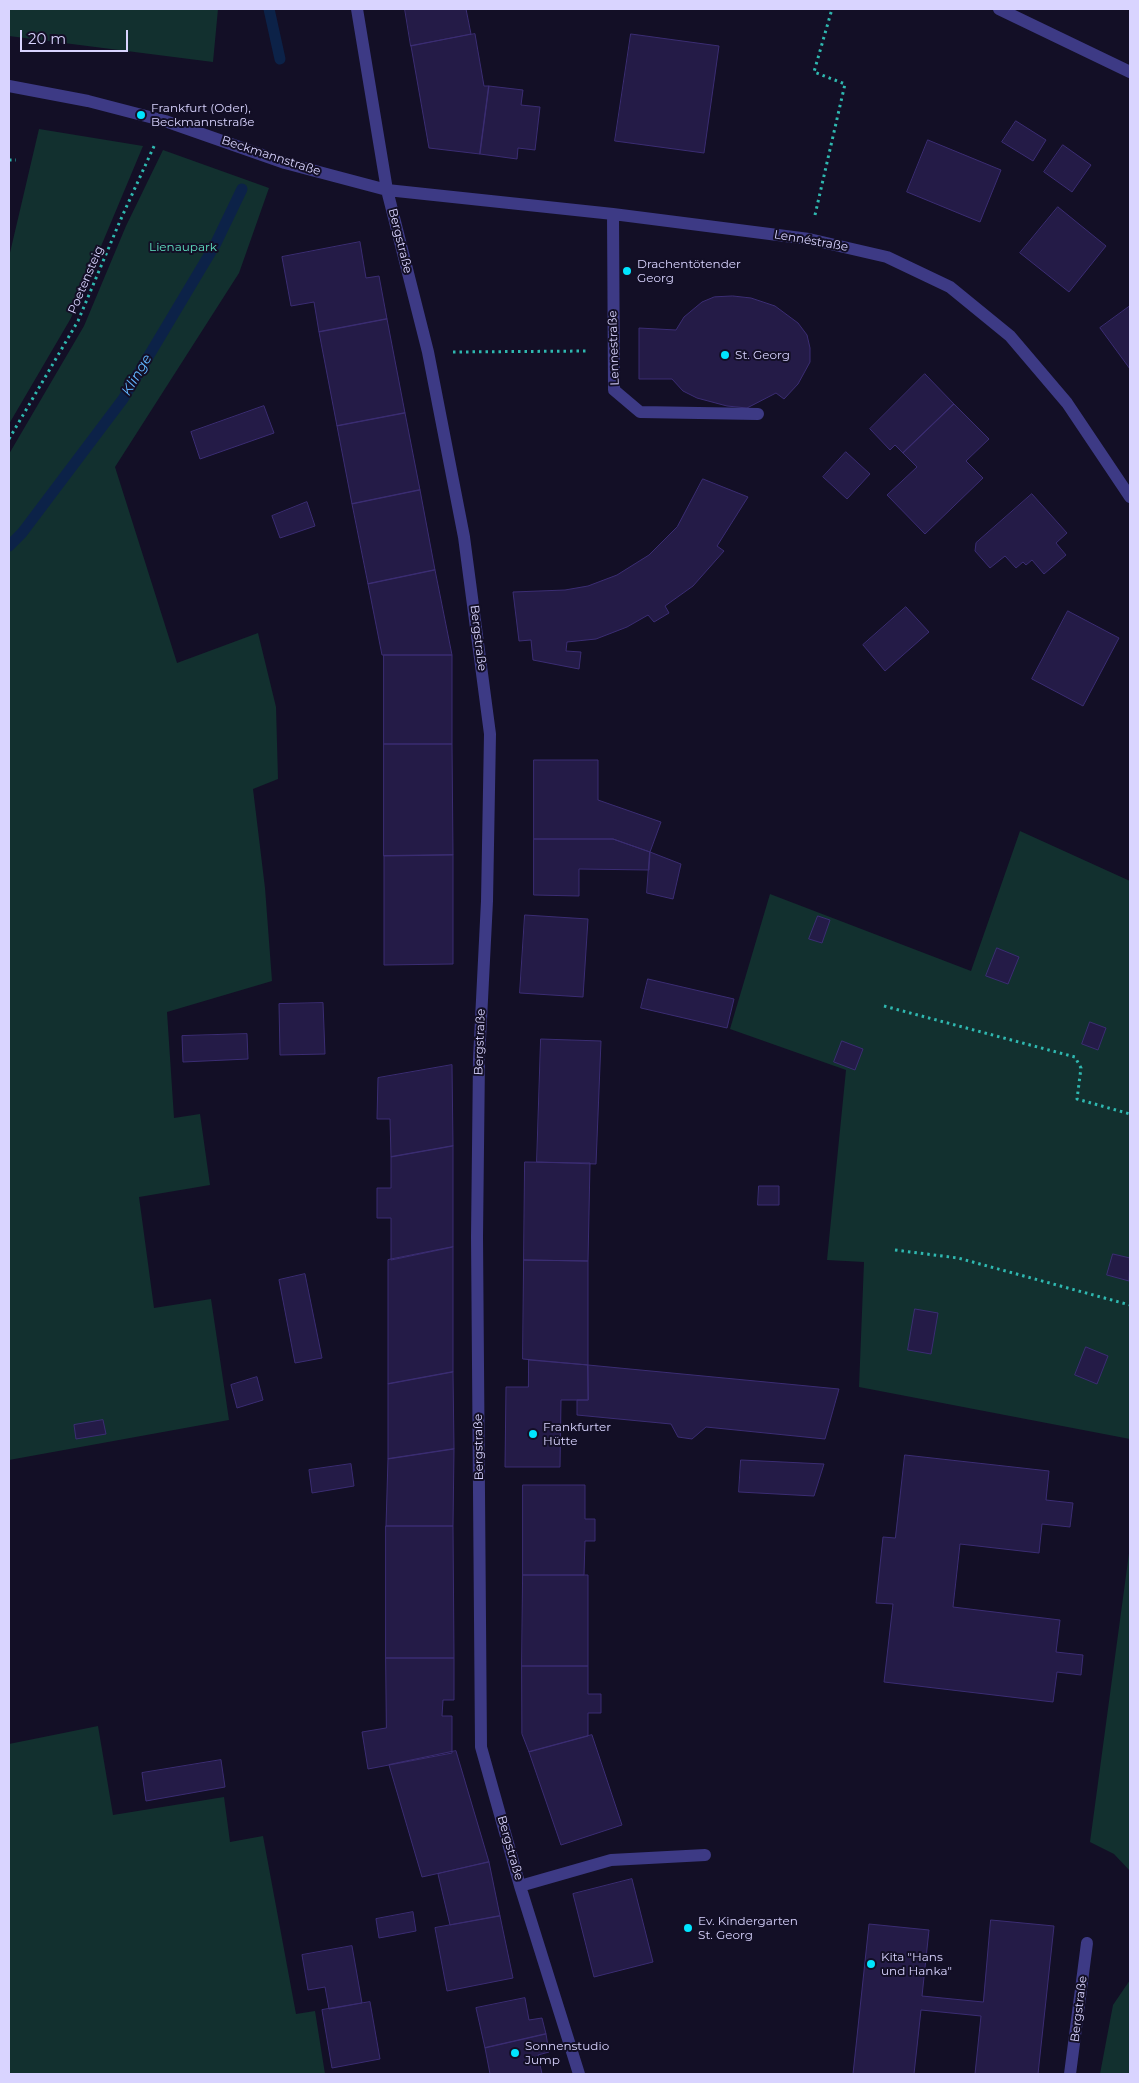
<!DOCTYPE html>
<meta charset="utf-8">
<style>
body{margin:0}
#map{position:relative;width:1139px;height:2083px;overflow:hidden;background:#130f26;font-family:Montserrat,sans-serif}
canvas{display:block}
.frame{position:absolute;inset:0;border:10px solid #d9d4ff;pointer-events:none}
.scale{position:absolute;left:20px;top:30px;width:108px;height:22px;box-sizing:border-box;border:2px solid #d9d4ff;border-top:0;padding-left:6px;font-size:15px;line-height:18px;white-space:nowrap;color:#d9d4ff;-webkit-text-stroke:4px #130f26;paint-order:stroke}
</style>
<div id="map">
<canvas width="1139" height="2083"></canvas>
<div class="frame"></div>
<div class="scale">20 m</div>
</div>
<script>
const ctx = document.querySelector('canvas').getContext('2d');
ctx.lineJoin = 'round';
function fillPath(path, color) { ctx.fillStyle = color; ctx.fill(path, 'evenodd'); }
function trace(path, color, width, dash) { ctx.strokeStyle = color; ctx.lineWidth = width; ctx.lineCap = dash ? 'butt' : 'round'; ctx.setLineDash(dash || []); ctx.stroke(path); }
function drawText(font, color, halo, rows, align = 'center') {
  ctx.font = font + ' Montserrat,sans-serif'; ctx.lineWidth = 4; ctx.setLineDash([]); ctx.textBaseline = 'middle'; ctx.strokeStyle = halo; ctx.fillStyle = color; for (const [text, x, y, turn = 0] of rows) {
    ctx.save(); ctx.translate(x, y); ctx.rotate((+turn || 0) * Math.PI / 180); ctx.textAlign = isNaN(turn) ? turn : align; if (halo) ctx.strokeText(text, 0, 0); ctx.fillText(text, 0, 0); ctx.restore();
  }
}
fillPath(new Path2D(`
 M9 9H218L213 62 9 36Z
 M39 129 143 146 71 318 9 424V257Z
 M163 150 269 188 239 273 115 467 177 663 258 633 276 707 278 779 253 789 265 888 272 981 167 1012 174 1118 200 1114 210 1185 139 1197 154 1308 211 1299 229 1420 9 1460V454L84 326 126 226Z
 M1020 831 1130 881V1439L859 1387 864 1262 827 1260 846 1070 730 1029 770 894 971 971Z
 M1130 1546V1871L1114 1854 1090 1842Z
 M98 1726 113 1815 224 1797 230 1842 263 1836 296 2014 315 2011 325 2074H9V1744Z
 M1130 1980V2074H1100L1113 2005Z`), '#12302f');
trace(new Path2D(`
 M269 9 280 59
 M9 546 22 533 123 399 215 245 242 189`), '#0c2248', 11);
const building = new Path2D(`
 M405 9H466L471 34 411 46Z
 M475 34 484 86H489L480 154 429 148 411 46Z
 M631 34 719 46 704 153 615 141Z
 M489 86 523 90 521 105 540 107 535 150 518 148 517 159 480 154Z
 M1016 121 1046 140 1033 161 1002 142Z
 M928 140 1001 170 980 222 907 192Z
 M1063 145 1091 165 1072 192 1044 172Z
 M1058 207 1106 246 1069 292 1020 253Z
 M360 242 366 278 379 276 387 319 319 332 314 302 291 306 282 257Z
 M733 296 751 298 775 306 798 323 807 335 810 348V362L798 384 784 399 776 393 747 408 727 406 697 398 683 391 672 379H639V328L676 330 684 317 702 302 714 297Z
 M1130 306V369L1100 328Z
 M387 319 405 413 337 426 319 332Z
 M925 374 954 404 903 453 895 445 890 450 870 429Z
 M954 404 989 439 966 461 983 478 925 534 887 495 917 467 903 453Z
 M264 406 274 433 200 459 191 432Z
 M405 413 420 490 352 504 337 426Z
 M846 452 870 474 847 499 823 477Z
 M703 479 748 497 717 546 724 551 693 586 665 606 669 613 654 622 648 615 627 627 596 639 567 642 566 651 581 652 579 669 533 660 531 640 519 641 513 592 565 590 588 586 617 575 649 555 677 527Z
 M420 490 435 570 368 584 352 504Z
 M1032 494 1067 533 1056 543 1066 555 1044 574 1032 560 1026 565 1023 562 1016 568 1005 556 990 568 975 551 976 543Z
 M307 502 315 526 280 538 272 516Z
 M435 570 452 655H382L368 584Z
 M906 607 929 632 885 671 863 645Z
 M1068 611 1119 638 1083 706 1032 679Z
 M384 655H452V744H384Z
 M384 744H452L453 855 384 856Z
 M534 760H598V800L661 822 650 852 613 839H534Z
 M534 839H613L650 852 649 870 579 869V896L534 895Z
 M650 852 681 864 673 899 647 893Z
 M453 855V964L384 965V856Z
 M525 915 588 919 583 997 520 993Z
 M818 916 830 920 822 943 809 939Z
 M997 948 1019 957 1008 984 986 976Z
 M648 979 734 999 727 1028 641 1008Z
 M323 1003 325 1054 280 1055 279 1004Z
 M1090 1022 1106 1028 1098 1050 1082 1044Z
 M247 1034 248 1059 183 1062 182 1036Z
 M541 1039 601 1041 596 1164 537 1162Z
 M842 1041 863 1049 855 1070 834 1062Z
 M452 1065 453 1146 391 1157 390 1119H377L378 1078Z
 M453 1146V1247L391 1260V1218H377V1188H391V1157Z
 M525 1162 590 1163 588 1261 524 1260Z
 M759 1186H779V1205H758Z
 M453 1247V1372L388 1384V1260Z
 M1113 1254 1130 1258 1129 1281 1107 1275Z
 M524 1260 588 1261V1365L523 1359Z
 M305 1274 322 1358 295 1363 279 1280Z
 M915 1309 938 1313 931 1354 908 1350Z
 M1086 1347 1108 1356 1097 1384 1075 1375Z
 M529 1360 588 1365V1400H561L560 1467H505L506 1387H528Z
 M588 1365 839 1389 825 1439 706 1427 692 1439 678 1437 671 1424 577 1415V1400H588Z
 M453 1372 454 1449 388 1459V1384Z
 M257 1377 263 1400 237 1408 231 1385Z
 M103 1420 106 1434 76 1439 74 1425Z
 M454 1449 453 1526H386L388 1459Z
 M905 1455 1049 1471 1046 1500 1073 1503 1070 1527 1042 1524 1039 1553 960 1544 953 1607 1060 1620 1056 1652 1083 1655 1081 1675 1057 1672 1053 1702 884 1682 893 1604 876 1603 883 1537 895 1538Z
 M741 1460 824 1464 814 1496 739 1492Z
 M351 1464 354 1486 312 1493 309 1470Z
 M523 1485H585V1519H595V1541H585L584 1575H523Z
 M386 1526H453L454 1658H386Z
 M523 1575H588V1666H522Z
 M386 1658H454V1700H443L442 1716H452V1753L368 1769 362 1732 386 1728Z
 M522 1666H588V1694H601V1713H588V1736L529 1752 522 1734Z
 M592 1735 622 1825 561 1845 529 1752Z
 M456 1751 489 1862 422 1877 389 1765Z
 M221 1760 225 1787 146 1801 142 1773Z
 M489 1862 500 1916 450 1925 438 1874Z
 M632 1879 653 1962 594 1977 573 1894Z
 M413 1912 416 1931 379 1938 376 1919Z
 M500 1916 513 1978 447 1991 435 1928Z
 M991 1920 1054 1926 1038 2074H975L981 2016 921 2010 914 2074H853L869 1924 929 1930 922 1996 983 2002Z
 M352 1946 362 2003 329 2009 325 1987 308 1990 302 1955Z
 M525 1998 529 2020 542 2018 546 2034 485 2048 476 2008Z
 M370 2002 380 2059 332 2068 322 2010Z
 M546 2034 549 2052 538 2055 542 2074H490L485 2048Z`);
fillPath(building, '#241b47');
trace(building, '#3b2d73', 1);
trace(new Path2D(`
 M9 160H16
 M815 215 845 84 814 72 832 9
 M453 352 589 351
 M9 439 78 321 120 221 155 144
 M884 1006 1075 1057 1081 1068 1077 1099 1130 1114
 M895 1250 958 1258 1130 1305`), '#2fb8b0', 3, [2.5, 4]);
trace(new Path2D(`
 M357 9 387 190 428 352 464 537 490 734 487 901 479 1059 477 1237 481 1747 520 1886 579 2074
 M999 9 1130 72
 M9 86 88 101 165 121 285 163 387 190 613 214 809 239 887 257 950 287 1010 336 1067 403 1130 497
 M613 214 614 390 640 412 758 414
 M520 1886 611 1860 705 1855
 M1070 2074 1087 1943`), '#3d3a85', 12);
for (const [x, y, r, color] of [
 [141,115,5,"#00e5ff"],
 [627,271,5,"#00e5ff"],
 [725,355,5,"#00e5ff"],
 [533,1434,5,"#00e5ff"],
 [688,1928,5,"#00e5ff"],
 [871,1964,5,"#00e5ff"],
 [515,2053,5,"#00e5ff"]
]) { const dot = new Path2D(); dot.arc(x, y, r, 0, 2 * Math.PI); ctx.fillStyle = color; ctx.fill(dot); trace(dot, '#130f26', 2); }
drawText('12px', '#d9d4ff', '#130f26', [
 ["Frankfurt (Oder),",151,108],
 ["Beckmannstraße",151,122],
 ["Drachentötender",637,264],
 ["Georg",637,278],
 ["St. Georg",735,355],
 ["Frankfurter",543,1427],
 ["Hütte",543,1441],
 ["Ev. Kindergarten",698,1921],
 ["St. Georg",698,1935],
 ["Kita \"Hans",881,1957],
 ["und Hanka\"",881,1971],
 ["Sonnenstudio",525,2046],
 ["Jump",525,2060]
], 'left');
drawText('12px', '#d9d4ff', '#130f26', [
 ["Beckmannstraße",271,156,18],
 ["Bergstraße",400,241,76],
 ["Lennéstraße",811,241,10],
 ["Poetensteig",86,280,-67],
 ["Lennestraße",614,348,-92],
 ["Bergstraße",478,638,83],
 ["Bergstraße",480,1042,-88],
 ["Bergstraße",479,1447,-91],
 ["Bergstraße",510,1848,74],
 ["Bergstraße",1079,2009,-83]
]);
drawText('12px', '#5fe0c0', '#130f26', [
 ["Lienaupark",183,247]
]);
drawText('italic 14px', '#62b6ff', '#130f26', [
 ["Klinge",137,375,-59]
]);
</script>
